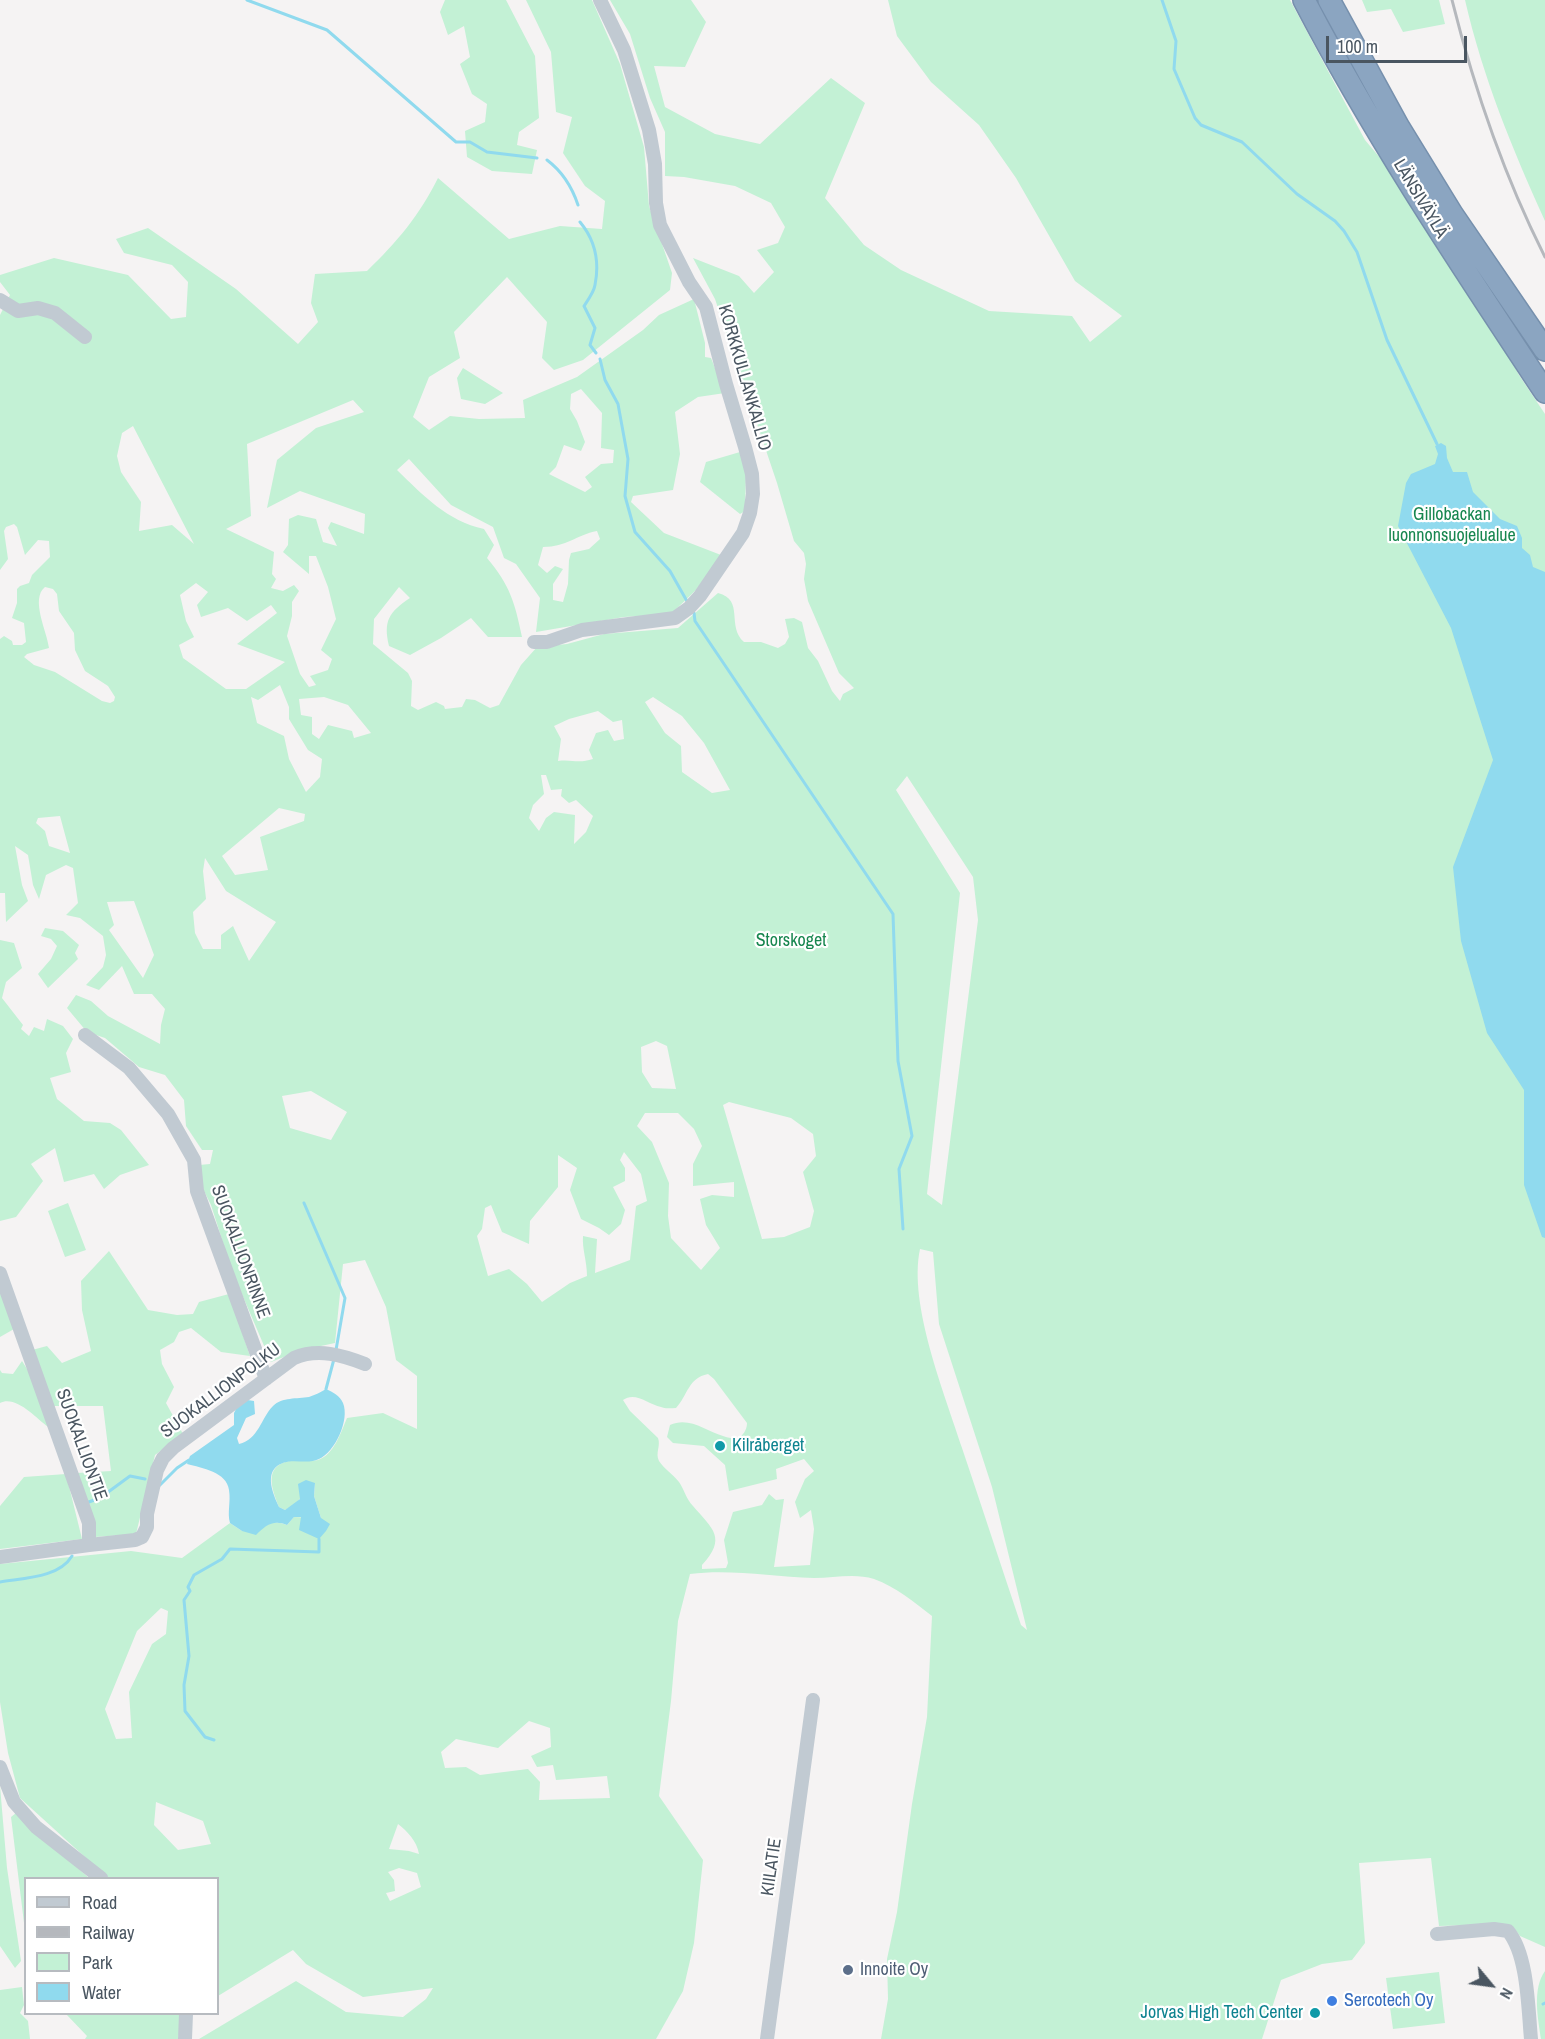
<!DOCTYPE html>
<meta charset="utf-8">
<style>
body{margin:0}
#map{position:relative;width:1545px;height:2039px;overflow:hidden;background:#f5f3f3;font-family:"Archivo Narrow",sans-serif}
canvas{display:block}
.legend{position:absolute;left:24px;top:1877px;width:195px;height:138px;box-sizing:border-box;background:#fff;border:2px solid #b7bbc0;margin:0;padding:8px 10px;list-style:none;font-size:18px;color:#4a5661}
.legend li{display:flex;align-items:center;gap:12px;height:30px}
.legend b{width:30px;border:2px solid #b7bbc0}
.north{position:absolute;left:1461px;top:1955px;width:60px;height:60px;-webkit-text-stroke:4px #fff;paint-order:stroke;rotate:119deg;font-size:16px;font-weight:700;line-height:24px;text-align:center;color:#4a5661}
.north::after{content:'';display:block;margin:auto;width:21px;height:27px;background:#4a5661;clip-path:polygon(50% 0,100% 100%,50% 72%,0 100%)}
.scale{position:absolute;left:1326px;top:36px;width:141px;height:27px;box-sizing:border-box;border:3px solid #4a5661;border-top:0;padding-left:8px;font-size:18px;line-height:21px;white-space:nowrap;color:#4a5661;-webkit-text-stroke:4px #fff;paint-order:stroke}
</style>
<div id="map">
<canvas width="1545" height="2039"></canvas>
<ul class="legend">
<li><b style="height:8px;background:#c1cad2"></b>Road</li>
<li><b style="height:8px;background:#b5b8bd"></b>Railway</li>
<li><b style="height:16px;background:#c3f1d5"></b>Park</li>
<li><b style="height:16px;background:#90daee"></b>Water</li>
</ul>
<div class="north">N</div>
<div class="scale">100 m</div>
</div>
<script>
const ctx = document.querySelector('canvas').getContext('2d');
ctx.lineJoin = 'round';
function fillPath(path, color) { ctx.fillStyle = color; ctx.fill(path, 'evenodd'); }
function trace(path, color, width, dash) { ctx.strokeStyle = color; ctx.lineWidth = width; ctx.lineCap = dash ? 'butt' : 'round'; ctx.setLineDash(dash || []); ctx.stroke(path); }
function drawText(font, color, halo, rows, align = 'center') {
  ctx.font = font + ' "Archivo Narrow",sans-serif'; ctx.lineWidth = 4.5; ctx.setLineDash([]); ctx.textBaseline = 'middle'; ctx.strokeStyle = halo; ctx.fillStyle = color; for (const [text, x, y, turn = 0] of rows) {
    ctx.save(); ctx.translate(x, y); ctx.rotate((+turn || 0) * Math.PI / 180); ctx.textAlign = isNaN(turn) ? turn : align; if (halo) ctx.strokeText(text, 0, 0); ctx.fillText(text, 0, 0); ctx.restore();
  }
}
fillPath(new Path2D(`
 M445 0H506L535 56 539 118 519 132 517 145 537 150 532 174 492 171 467 157 465 131 485 122 487 104 472 94 460 64 470 57 464 26 448 35 440 12Z
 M526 0H592L620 64 644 147 649 206 672 273 670 290 583 360 554 370 542 358 547 322 507 277 454 332 460 358 429 377 413 417 429 430 450 416 479 419 525 418 523 400 577 377 643 330 659 315 694 299 705 343V357L711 358 725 393 698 397 675 412 680 454 673 490 633 496 631 502 664 533 721 555 696 590 671 614 624 617 536 632 540 598 516 564 504 558 493 527 451 505 409 459 397 470C423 495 447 521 484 529L494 545 487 558C510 585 515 603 522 637H488L471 618 441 638 410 655 389 646C383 621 389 612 410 598L399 587 374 619 373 644 408 673 412 681 411 706 418 710 436 702 444 706 445 709 462 707 466 699 475 700 490 708 499 705 521 665 537 647 567 644 604 634 678 628 718 593C745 600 726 626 744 642H761L778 648 785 644 789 637 785 619 794 618 802 622 808 648 818 661 832 691 840 701 843 694 854 688 839 673 808 601 804 579 806 564 804 553 794 541 777 483 715 299 693 258 739 276 754 293 774 272 757 250 778 243 785 227 771 203 735 186 684 177 665 176V132L650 98 630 34 610 0H691L706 22 685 67 654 66 665 107 715 134 760 144 831 78 865 103 825 198 864 245 901 270 989 311 1072 316 1090 342 1122 316 1075 281 1016 178 979 125 931 82 897 36 888 0H1290L1365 140 1440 229 1519 375 1545 414V1947L1520 1936 1514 1928 1505 1924 1439 1926 1431 1858 1359 1863 1365 1943 1352 1960 1322 1964 1281 1980 1262 2039H881L888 1999 887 1959 897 1912 912 1804 927 1717 932 1616C914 1602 896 1587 874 1579 855 1573 834 1578 814 1578 772 1577 732 1569 690 1574L678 1621 671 1701 659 1796 703 1860 694 1943 683 1991 656 2039H199L296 1981 346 2012 403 2017 426 1999 433 1988 363 1997 306 1964 293 1950 218 1996V1878H108L20 1798 8 1753 0 1702V1564L131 1551 182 1558 230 1523 242 1531C255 1527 273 1519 287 1525L294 1517 321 1518 314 1496 315 1483 293 1506 285 1510 279 1507C272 1490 263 1466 289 1461 298 1458 309 1462 318 1460 334 1455 341 1432 347 1418L383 1413 417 1429V1376L396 1360 386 1307 365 1260 343 1264 335 1343 302 1350 271 1362 232 1271 211 1205 203 1189 199 1165 210 1164 213 1150H202L186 1126 184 1100 165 1075 139 1067 105 1038 87 1032 67 1008 76 995 91 1001 108 1016 160 1044 161 1025 165 1009 152 994H134L122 966 99 990 86 985 103 967 106 955 103 936 80 918 66 915 78 903 73 868 66 865 46 875 39 899 33 885 28 855 15 846 22 885 28 901 6 922 5 893H0V639L4 636 12 641 13 645H22L26 642 24 623 12 618 17 603V589L20 586 29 583 32 575 50 557 49 541 38 540 25 555 17 527 14 524 6 527 4 531 8 559 0 570V315L10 295 0 282V275L54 258 128 275 171 319 186 317 188 282 172 265 124 253 116 239 148 228 236 289 298 344 318 322 311 303 315 274 367 271C397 242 419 216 438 178L509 239 560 226 602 229 605 201 585 186 563 153 572 117 556 112 551 52ZM581 389 602 413 601 448 614 450 613 463 601 464 585 477 592 487 585 492 549 474 556 467 564 445 581 451 585 442 577 421 570 409 571 394ZM353 400 364 412 316 428 277 460 267 508 300 491 365 514 364 534 331 522 328 528 337 546 323 542 316 519 298 515 289 519 288 545 283 552 309 574V556H316L328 587 336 619 321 650 332 659 328 670 310 676 316 685 309 687 300 674 287 636 292 616V602L299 591 294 585 283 591 271 588 276 579 272 574 274 552 226 529 251 516 247 444ZM133 426 194 544 172 525 139 531 141 502 121 472 117 456 122 433ZM597 531 600 539 589 549 571 553 569 560 568 584 563 602 553 600V584L563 569 555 566 547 573 538 565 543 547C567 547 576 535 597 531ZM196 583 208 592 197 605 201 617 228 608 247 621 271 605 277 613 237 644 285 662 246 689H226L183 658 179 645 194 637 186 621 180 595ZM45 587 53 589 57 594 59 611 74 633 75 650 85 671 108 686 115 697 114 701 110 703 102 701 55 672 34 665 24 657 27 654 49 648C47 631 30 599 45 587ZM280 685 289 707V719L308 750 322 759 320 777 306 792 289 759 284 736 257 723 251 697 258 700ZM324 697 348 705 371 733 354 738 352 731 328 725 319 739 312 734V717L301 715 299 699ZM653 697 682 716 704 743 730 790 712 793 682 772 681 746 665 733 645 702ZM598 711 613 722 622 720 624 739 614 741 608 730 596 733 589 750 593 759C578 764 572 759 558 761L561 739 554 726 569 719ZM541 775H546L551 790 562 789 561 796 569 803 576 800 593 816 586 832 574 844 575 815 554 812 546 818 539 831 529 818 533 805 544 794ZM907 776 973 877 978 920 942 1205 927 1194 960 893 896 790ZM279 808 305 814 304 821 260 837 268 870 235 875 222 856ZM60 816 70 853 49 846 45 831 36 823 38 818ZM205 858 226 891 276 922 249 961 233 926 221 935V949H203L195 933 193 912 206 899 203 871ZM134 901 154 955 143 978 109 930 114 925 107 902ZM656 1041 667 1046 676 1089 652 1088 642 1072 641 1047ZM311 1091 347 1112 331 1140 290 1128 282 1096ZM729 1102 791 1118 813 1134 816 1156 803 1172 814 1211 810 1227 784 1237 762 1239 723 1105ZM645 1113H678L694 1129 702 1146 693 1164V1186L734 1182V1197L712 1195 700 1199 706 1225 720 1248 701 1270 671 1238 668 1216 669 1183 652 1142 637 1126ZM624 1152 641 1174 647 1201 636 1206 630 1260 595 1273 597 1239 583 1236C582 1249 587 1261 587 1276L570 1283 542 1302 527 1284 509 1269 488 1276 477 1236 482 1229 485 1208 491 1205 502 1232 529 1244 530 1221 558 1187V1155L577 1168 570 1190 581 1219 599 1228 609 1235 621 1224 625 1210 613 1187 625 1181V1168L620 1160ZM920 1249 933 1252 939 1324 992 1487 1027 1630 1021 1625C1001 1566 982 1507 962 1448 945 1394 908 1305 920 1249ZM708 1374 714 1379 747 1423C747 1430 743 1435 738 1439 733 1438 728 1438 723 1436 706 1431 689 1416 670 1425L667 1437 673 1443 704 1446 725 1465 729 1491 777 1479 776 1469 804 1459 814 1471 805 1479 795 1502 800 1518 811 1510 814 1529 810 1565 774 1567 784 1499 776 1500 769 1494 762 1505 733 1512 724 1540 728 1563 726 1568 702 1569V1565C727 1538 713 1529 693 1506 686 1499 684 1489 679 1482 673 1474 664 1469 659 1461 655 1453 661 1446 658 1438L630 1411 623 1400C635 1391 648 1404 661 1407 665 1409 671 1408 676 1408 688 1395 688 1378 708 1374ZM161 1608 168 1611 166 1634 152 1644 129 1692 132 1738 116 1739 105 1709 137 1631ZM529 1721 550 1728 551 1747 531 1756 537 1767 553 1765 556 1780 607 1776 610 1798 539 1800 540 1782 528 1769 480 1775 466 1767 445 1768 441 1752 456 1739 498 1748ZM156 1802 203 1821 211 1844 178 1850 154 1825ZM398 1824C407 1831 417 1841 419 1854L409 1851 389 1849ZM399 1868 417 1873 421 1887 390 1901 386 1893 395 1891 394 1880 388 1872Z
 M1362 0H1439L1445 24 1403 32 1391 9 1367 12Z
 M1465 0H1545V221C1512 148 1483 78 1465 0Z
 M463 368 503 393 485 404 461 399 457 378Z
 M740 452 746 474 745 511 740 514 700 482 706 462Z
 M45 928 63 931 79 945 75 953 78 959 48 988 38 974 51 959 57 946 51 939 41 936Z
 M0 940 14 943 22 968 6 982 2 998 23 1025 21 1029 29 1036 34 1027 44 1031 47 1019 63 1026 73 1039 66 1053 71 1072 50 1078 57 1099 84 1121 110 1123 121 1130 149 1165 120 1175 104 1189 94 1174 64 1182 55 1148 31 1164 43 1181 16 1217 0 1221Z
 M68 1203 86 1250 65 1257 48 1211Z
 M109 1251 148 1310 177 1315 193 1314 199 1302 229 1294 250 1356 221 1352 191 1328 179 1332 174 1342 160 1350 162 1364 174 1387 166 1403 183 1434 155 1455 136 1534 95 1537 77 1473 111 1471 103 1406H54L32 1350 47 1346 62 1363 91 1351 82 1310 81 1281Z
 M0 1292 14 1329 0 1337Z
 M22 1361 34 1380 48 1427C36 1418 16 1395 0 1403V1370L2 1373 13 1374Z
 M66 1474 82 1539 0 1549V1506L24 1477Z
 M0 1786 7 1868 21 1961 15 1968 0 1946Z
 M16 1813 89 1878H26L25 1931 11 1817Z
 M1545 1971V2039H1541C1538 2018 1532 1989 1545 1971Z
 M1439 1972 1445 2023 1393 2029 1386 1978Z
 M22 1987 24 2005 20 2013 28 2021 30 2039H0V1990Z
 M66 2014H182L178 2039H85L87 2036Z`), '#c3f1d5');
fillPath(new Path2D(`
 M1441 443 1446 446 1447 458 1453 472H1467L1473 492 1500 519 1517 526 1522 538V548L1530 555 1533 567 1545 572V1238L1542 1237 1524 1185V1090L1487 1033 1461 941 1453 867 1493 760 1451 628 1398 526 1406 483 1411 474 1435 464 1438 454 1435 446Z
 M326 1389C333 1392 340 1396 343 1403 350 1420 335 1452 319 1459 305 1466 288 1455 275 1468 266 1478 274 1496 279 1507L285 1510 300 1499 298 1484 306 1480 315 1483 314 1496 321 1518 330 1524 326 1531 319 1539 299 1530 301 1517H294L287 1525C273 1519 265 1526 256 1535L242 1531 230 1523C227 1512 231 1502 229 1490 227 1472 202 1468 187 1464L190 1456 234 1425V1413L241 1399 254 1401 255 1414 246 1418 237 1438 239 1444C259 1439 261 1418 273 1406 282 1397 297 1399 309 1397 315 1395 321 1392 326 1389Z`), '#90daee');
trace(new Path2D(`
 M247 0 327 30 456 142H470L487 152 537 158
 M1162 0 1176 41 1174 69 1195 118 1201 125 1242 142 1297 194 1335 221 1344 231 1357 252 1387 340 1437 444
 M547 160C563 172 572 187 578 205
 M580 222C595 240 600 260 595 285 594 292 588 300 584 306L595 328 590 345 596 353
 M600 359 605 380 618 404 628 459 625 496 635 532 670 571 688 603
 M694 613 695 621 893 914 898 1061 912 1136 899 1169 903 1229
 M304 1203 345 1298 336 1350
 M326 1389 334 1359
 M160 1485 177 1468 189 1460
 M86 1503 100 1498 130 1476 145 1479
 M0 1582C23 1578 59 1578 72 1556
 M214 1740 205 1737 185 1711 184 1685 189 1656 184 1600 190 1591 188 1587 194 1575 222 1559 230 1549 319 1552V1539
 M1543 2004 1545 2003`), '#90daee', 3);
const highway = new Path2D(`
 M1304 0C1374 135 1461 265 1545 392
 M1329 0 1398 126 1452 214 1545 350`);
trace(highway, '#7690ad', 24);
trace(new Path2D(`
 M0 300 18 311 38 308 55 313 85 337
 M534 642H547L582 630 675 618 689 608 700 596 743 533 750 513 753 494 752 474 745 447 726 384 706 307 689 282 660 225 656 203 655 164 649 130 624 50 600 0
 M85 1035 129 1068 168 1114 194 1160 197 1191 266 1379
 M0 1273 89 1523V1545L0 1557
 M89 1545 135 1540 142 1537 147 1527V1514L157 1470 163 1458 173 1448 294 1358C318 1348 342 1355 365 1364
 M0 1767 14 1802 36 1827 101 1878
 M1437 1934 1494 1929 1508 1931C1528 1955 1528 2008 1531 2039
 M185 2039 186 2014
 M767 2039 813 1700`), '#c1cad2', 14);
trace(highway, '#8ba5c1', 21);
trace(new Path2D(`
 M1452 0C1474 88 1504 176 1545 257`), '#b5b8bd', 3);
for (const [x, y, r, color] of [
 [720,1446,6,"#0f9aa8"],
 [848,1970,6,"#5c6f8a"],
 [1332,2001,6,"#3f7fe0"],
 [1315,2013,6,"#0f9aa8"]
]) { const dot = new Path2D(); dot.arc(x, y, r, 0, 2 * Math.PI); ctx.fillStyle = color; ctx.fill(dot); trace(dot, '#fff', 2); }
drawText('18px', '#4a5661', '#fff', [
 ["LÄNSIVÄYLÄ",1420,199,59],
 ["KORKKULLANKALLIO",744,378,74],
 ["SUOKALLIONRINNE",240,1252,70],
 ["SUOKALLIONPOLKU",221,1391,-37],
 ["SUOKALLIONTIE",81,1445,70],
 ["KIILATIE",772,1867,-82]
]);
drawText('18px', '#17864f', '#fff', [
 ["Gillobackan",1452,515],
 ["luonnonsuojelualue",1452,536],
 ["Storskoget",791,941]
]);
drawText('18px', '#0d838f', '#fff', [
 ["Kilråberget",732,1446],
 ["Jorvas High Tech Center",1303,2013,"right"]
], 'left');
drawText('18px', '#4e5e75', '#fff', [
 ["Innoite Oy",860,1970]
], 'left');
drawText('18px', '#366cbe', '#fff', [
 ["Sercotech Oy",1344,2001]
], 'left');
</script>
